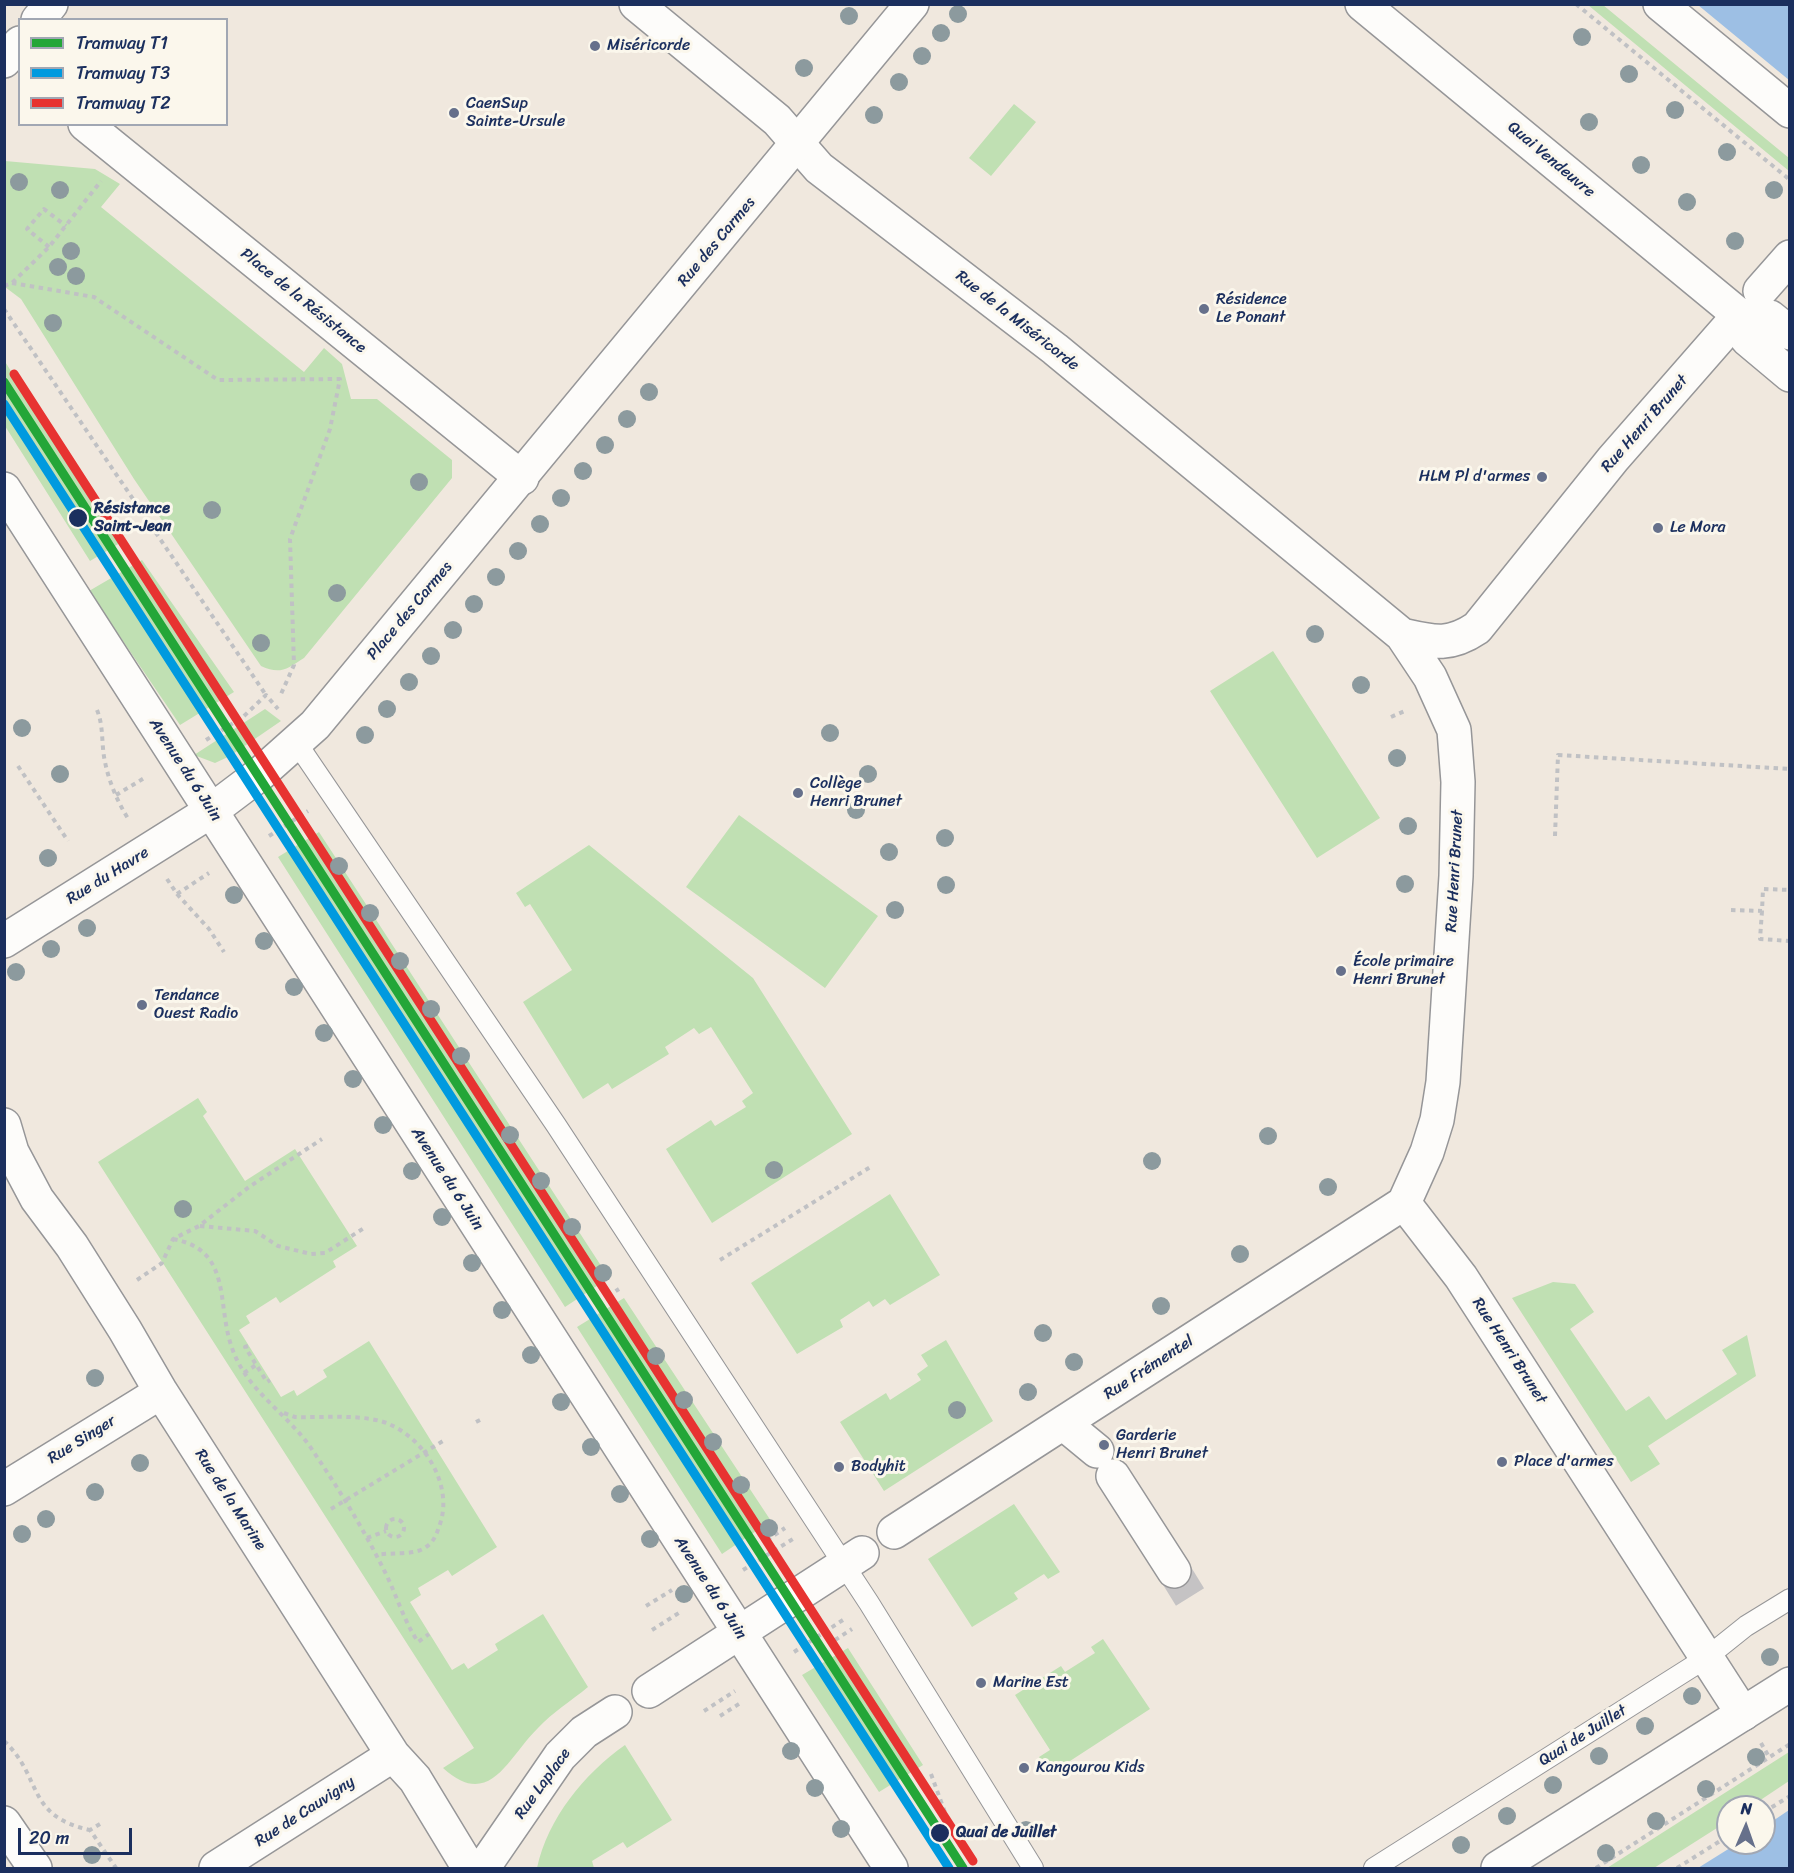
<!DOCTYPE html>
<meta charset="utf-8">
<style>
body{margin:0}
#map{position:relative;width:1794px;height:1873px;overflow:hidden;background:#f0e8de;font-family:Sriracha,sans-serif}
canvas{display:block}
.frame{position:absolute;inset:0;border:6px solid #1b2f5e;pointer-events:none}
.legend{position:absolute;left:18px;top:18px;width:210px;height:108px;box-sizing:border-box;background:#fbf7ec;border:2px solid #a1a7b3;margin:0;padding:8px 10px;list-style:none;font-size:18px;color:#1b2f5e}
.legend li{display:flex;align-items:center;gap:12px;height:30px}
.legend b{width:30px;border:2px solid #a1a7b3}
.north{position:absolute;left:1716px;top:1795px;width:60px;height:60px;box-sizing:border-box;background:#fbf7ec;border:2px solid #a1a7b3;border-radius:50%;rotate:2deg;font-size:16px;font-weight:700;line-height:24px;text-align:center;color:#1b2f5e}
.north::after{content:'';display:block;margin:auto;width:21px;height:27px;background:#66708b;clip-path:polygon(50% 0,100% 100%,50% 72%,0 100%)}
.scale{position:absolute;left:18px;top:1828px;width:114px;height:27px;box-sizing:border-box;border:3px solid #1b2f5e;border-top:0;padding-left:8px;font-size:18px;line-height:21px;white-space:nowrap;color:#1b2f5e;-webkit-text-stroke:4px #fbf7ec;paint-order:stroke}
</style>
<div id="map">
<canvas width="1794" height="1873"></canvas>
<div class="frame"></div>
<ul class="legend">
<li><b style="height:8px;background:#23a638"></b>Tramway T1</li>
<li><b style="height:8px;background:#009adf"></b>Tramway T3</li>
<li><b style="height:8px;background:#e73331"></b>Tramway T2</li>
</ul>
<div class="north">N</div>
<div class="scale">20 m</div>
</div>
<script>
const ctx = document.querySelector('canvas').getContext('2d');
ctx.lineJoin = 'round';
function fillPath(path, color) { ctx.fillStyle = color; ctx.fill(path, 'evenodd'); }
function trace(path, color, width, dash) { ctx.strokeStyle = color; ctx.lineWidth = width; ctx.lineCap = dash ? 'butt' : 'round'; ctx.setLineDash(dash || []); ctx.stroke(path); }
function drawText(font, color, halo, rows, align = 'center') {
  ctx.font = font + ' Sriracha,sans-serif'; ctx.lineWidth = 6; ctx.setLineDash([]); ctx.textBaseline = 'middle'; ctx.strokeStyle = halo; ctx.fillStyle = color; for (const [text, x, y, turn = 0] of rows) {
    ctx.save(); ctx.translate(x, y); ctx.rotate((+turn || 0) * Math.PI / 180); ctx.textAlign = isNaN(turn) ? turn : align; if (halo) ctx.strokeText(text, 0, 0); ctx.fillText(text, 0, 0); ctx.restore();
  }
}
fillPath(new Path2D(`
 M1588 5H1603L1789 158V171Z
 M1014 104 1036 122 991 176 969 158Z
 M5 161 95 169 120 184 101 207 304 372 324 348 342 364 351 399H377L452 460V478L304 658C287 669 280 675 261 666L134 479 21 299 5 287Z
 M4 360 120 543 90 561 5 426Z
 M142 560 234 692 180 725 89 591Z
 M1273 651 1380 818 1317 858 1210 691Z
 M265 709 281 721 230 756 215 763 194 755Z
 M739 815 878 916 825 988 686 887Z
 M319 832 609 1278 565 1307 278 857Z
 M589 845 753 978 852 1134 712 1223 666 1149 711 1120 715 1126 746 1107 742 1101 753 1093 711 1027 699 1034 694 1028 665 1047 669 1054 612 1089 608 1083 583 1099 523 1002 572 970 530 904 525 907 516 893Z
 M198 1098 207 1112 203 1116 245 1181 295 1149 357 1246 333 1261 336 1267 280 1303 276 1297 246 1316 250 1323 239 1330 281 1397 294 1390 297 1396 327 1377 323 1370 369 1341 497 1547 452 1576 448 1570 418 1588 421 1595 410 1602 452 1670 464 1663 468 1669 498 1650 495 1644 543 1614 588 1687C571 1701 553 1712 538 1728 508 1757 490 1811 443 1768L474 1748 98 1162Z
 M890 1194 940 1275 890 1305 885 1299 873 1307 869 1301 840 1320 843 1327 797 1354 751 1283Z
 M1553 1282 1575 1284 1594 1312 1570 1329 1626 1411 1649 1396 1666 1420 1737 1374 1722 1350 1747 1335 1756 1376 1648 1446 1660 1464 1631 1482 1512 1298Z
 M624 1298 771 1521 722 1554 577 1327Z
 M946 1340 993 1421 884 1491 840 1422 886 1393 890 1400 921 1380 917 1374 928 1366 921 1355Z
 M1014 1504 1060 1572 1048 1579 1044 1574 1014 1593 1018 1599 972 1627 928 1559Z
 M1103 1639 1150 1709 1050 1774 1039 1757 1050 1750 1015 1695 1061 1666 1065 1672 1095 1653 1091 1647Z
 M848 1648 923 1765 879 1792 802 1675Z
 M625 1745 672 1820 627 1848 623 1842 592 1861 594 1868H537C548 1818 584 1774 625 1745Z
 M1789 1752V1781L1750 1807H1728V1821L1654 1868H1607Z`), '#c0e0b3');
fillPath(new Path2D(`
 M1698 5H1789V80Z
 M1789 1810V1868H1698L1738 1843H1764V1827Z`), '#9dbfe4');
trace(new Path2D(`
 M1174 1571 1190 1597`), '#c5c3c4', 33, [33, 16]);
const lane = new Path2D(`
 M296 742 556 1125 869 1603 1033 1868
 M1374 1868 1706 1658 1746 1626 1790 1599`);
const street = new Path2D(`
 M636 4 777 120 819 168 1055 349 1402 635 1430 677 1454 730 1458 782 1456 876 1443 1082 1437 1120 1427 1152 1404 1203 894 1532
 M1660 4 1790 111
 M38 20 51 4
 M4 61 20 43
 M85 124 522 478
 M1760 291 1790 257
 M1402 635C1433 642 1449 647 1477 628L1613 459 1739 315
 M4 1125 12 1152 37 1199 72 1246 125 1330 161 1392 393 1755 415 1779 469 1868
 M1404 1203 1461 1277 1743 1714
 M1063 1423 1097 1451
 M1113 1476 1174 1571
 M4 1489 161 1392
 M649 1691 862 1553
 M4 1823 35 1868
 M216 1868 393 1755
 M483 1868 560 1756 584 1732 615 1712`);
const secondary = new Path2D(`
 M1362 4 1739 315 1747 339 1790 375
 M1739 315 1770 317 1790 333
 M4 489 891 1868
 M4 941 211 811 260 774 315 725 912 4
 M1498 1868 1790 1684`);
trace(lane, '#969698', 22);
trace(street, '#969698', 36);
trace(secondary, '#969698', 36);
trace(new Path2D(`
 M1576 4 1790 180
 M49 247 27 229 44 209 66 226
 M12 283 94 297 218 380 340 379 330 429 290 539 294 665 281 694
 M4 286 12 283 49 247 101 181
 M4 309 266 695
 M97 710C104 727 101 744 105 762 109 782 118 803 129 820
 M1391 717 1407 710
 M206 740 243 717 266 695 278 709
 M18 766 68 841
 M116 795 146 777
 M269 836 308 811
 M1555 836 1558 755 1790 769
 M167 879 177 894 209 873
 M177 894 209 929 224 952
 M1731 910 1762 911 1763 889 1790 890
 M1762 911 1760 939 1790 941
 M200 1226 255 1231 278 1246 311 1254 325 1253 364 1228
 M173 1239C233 1250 216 1304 232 1348 247 1392 289 1414 313 1451 339 1489 364 1530 385 1572 397 1596 403 1619 418 1642L429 1634
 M720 1260 872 1166
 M137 1280 162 1263 173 1239 199 1226 249 1187 322 1139
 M608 1296 619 1289
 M248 1346 245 1347 267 1382 270 1380
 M244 1373 259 1363
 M284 1413 295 1417C322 1418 367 1413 391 1425 426 1441 453 1486 440 1524 437 1533 434 1542 426 1547 414 1556 391 1552 376 1555
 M476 1422 484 1418
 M331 1509 443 1441
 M386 1528a9 9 0 1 1 18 0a9 9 0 1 1-18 0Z
 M367 1538 386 1531
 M767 1540 785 1528
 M743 1570 793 1539
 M646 1606 672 1590
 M652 1630 682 1611
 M835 1640 852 1629
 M794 1652 846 1618
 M704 1711 735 1691
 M720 1716 742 1702
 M4 1741C43 1777 25 1816 90 1830
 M1761 1743 1769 1757
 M931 1774 950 1826
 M1764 1812 1790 1796
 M100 1824 90 1830 116 1868
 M1596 1868 1790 1744
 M1677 1868 1728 1836`), '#c0c1c4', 4, [4.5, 4.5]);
trace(lane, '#fdfcfa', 20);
trace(street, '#fdfcfa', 33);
trace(secondary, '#fdfcfa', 33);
trace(new Path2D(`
 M4 382 963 1868`), '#23a638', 9);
trace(new Path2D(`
 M4 404 949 1868`), '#009adf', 9);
trace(new Path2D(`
 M14 374 973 1861`), '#e73331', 9);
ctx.fillStyle = '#8c9a9e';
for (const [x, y] of [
 [958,14],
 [849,16],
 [941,33],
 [1582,37],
 [922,56],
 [804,68],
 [1629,74],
 [899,82],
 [1675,110],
 [874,115],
 [1589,122],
 [1727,152],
 [1641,165],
 [19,182],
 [60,190],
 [1774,190],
 [1687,202],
 [1735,241],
 [71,251],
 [58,267],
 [76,276],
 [53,323],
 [649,392],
 [627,419],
 [605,445],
 [583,471],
 [419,482],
 [561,498],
 [212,510],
 [540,524],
 [518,551],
 [496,577],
 [337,593],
 [474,604],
 [453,630],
 [1315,634],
 [261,643],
 [431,656],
 [409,682],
 [1361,685],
 [387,709],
 [22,728],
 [830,733],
 [365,735],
 [1397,758],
 [60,774],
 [868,774],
 [856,810],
 [1408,826],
 [945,838],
 [889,852],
 [48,858],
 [339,866],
 [1405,884],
 [946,885],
 [234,895],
 [895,910],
 [370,913],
 [87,928],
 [264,941],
 [51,949],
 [400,961],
 [16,972],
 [294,987],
 [431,1009],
 [324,1033],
 [461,1056],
 [353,1079],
 [383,1125],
 [510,1135],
 [1268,1136],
 [1152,1161],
 [774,1170],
 [412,1171],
 [541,1181],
 [1328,1187],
 [183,1209],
 [442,1217],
 [572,1227],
 [1240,1254],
 [472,1263],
 [603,1273],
 [1161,1306],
 [502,1310],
 [1043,1333],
 [531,1355],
 [656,1356],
 [1074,1362],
 [95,1378],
 [1028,1392],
 [684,1400],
 [561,1402],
 [957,1410],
 [713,1442],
 [591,1447],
 [140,1463],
 [741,1485],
 [95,1492],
 [620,1494],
 [46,1519],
 [769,1528],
 [22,1534],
 [650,1539],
 [684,1594],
 [1770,1657],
 [1692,1696],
 [1645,1726],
 [791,1751],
 [1599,1756],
 [1756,1757],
 [1553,1785],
 [815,1788],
 [1706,1789],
 [1507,1816],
 [1656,1821],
 [841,1829],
 [1026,1830],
 [1461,1845],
 [1606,1853],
 [92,1855]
]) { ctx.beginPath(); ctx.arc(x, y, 9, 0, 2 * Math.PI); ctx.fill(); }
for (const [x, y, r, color] of [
 [595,46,6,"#66708b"],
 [454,113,6,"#66708b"],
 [1204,309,6,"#66708b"],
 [1542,477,6,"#66708b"],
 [78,518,10,"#1b2f5e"],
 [1658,528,6,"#66708b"],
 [798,793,6,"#66708b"],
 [1341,971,6,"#66708b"],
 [142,1005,6,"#66708b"],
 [1104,1445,6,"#66708b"],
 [1502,1462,6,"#66708b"],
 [839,1467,6,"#66708b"],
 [981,1683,6,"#66708b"],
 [1024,1768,6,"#66708b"],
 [940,1833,10,"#1b2f5e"]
]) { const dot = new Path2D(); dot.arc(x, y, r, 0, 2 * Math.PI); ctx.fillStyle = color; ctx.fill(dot); trace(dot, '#fbf7ec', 2); }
drawText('16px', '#1b2f5e', '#fbf7ec', [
 ["Miséricorde",607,46],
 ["CaenSup",466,104],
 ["Sainte-Ursule",466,122],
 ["Résidence",1216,300],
 ["Le Ponant",1216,318],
 ["HLM Pl d'armes",1530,477,"right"],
 ["Le Mora",1670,528],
 ["Collège",810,784],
 ["Henri Brunet",810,802],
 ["École primaire",1353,962],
 ["Henri Brunet",1353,980],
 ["Tendance",154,996],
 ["Ouest Radio",154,1014],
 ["Garderie",1116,1436],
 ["Henri Brunet",1116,1454],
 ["Place d'armes",1514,1462],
 ["Bodyhit",851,1467],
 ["Marine Est",993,1683],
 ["Kangourou Kids",1036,1768]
], 'left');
drawText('16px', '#1b2f5e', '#fbf7ec', [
 ["Quai Vendeuvre",1551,160,40],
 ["Rue des Carmes",717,242,-50],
 ["Place de la Résistance",303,301,39],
 ["Rue de la Miséricorde",1017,321,38],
 ["Rue Henri Brunet",1645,424,-49],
 ["Place des Carmes",410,611,-50],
 ["Avenue du 6 Juin",185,770,57],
 ["Rue Henri Brunet",1455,871,-87],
 ["Rue du Havre",108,876,-32],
 ["Avenue du 6 Juin",447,1179,57],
 ["Rue Henri Brunet",1509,1351,57],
 ["Rue Frémentel",1149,1368,-33],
 ["Rue Singer",82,1440,-32],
 ["Rue de la Marine",230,1500,57],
 ["Avenue du 6 Juin",710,1588,57],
 ["Quai de Juillet",1583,1736,-32],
 ["Rue Laplace",543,1784,-54],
 ["Rue de Cauvigny",305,1812,-33]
]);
drawText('bold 16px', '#1b2f5e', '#fbf7ec', [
 ["Résistance",94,509],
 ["Saint-Jean",94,527],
 ["Quai de Juillet",956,1833]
], 'left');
</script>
